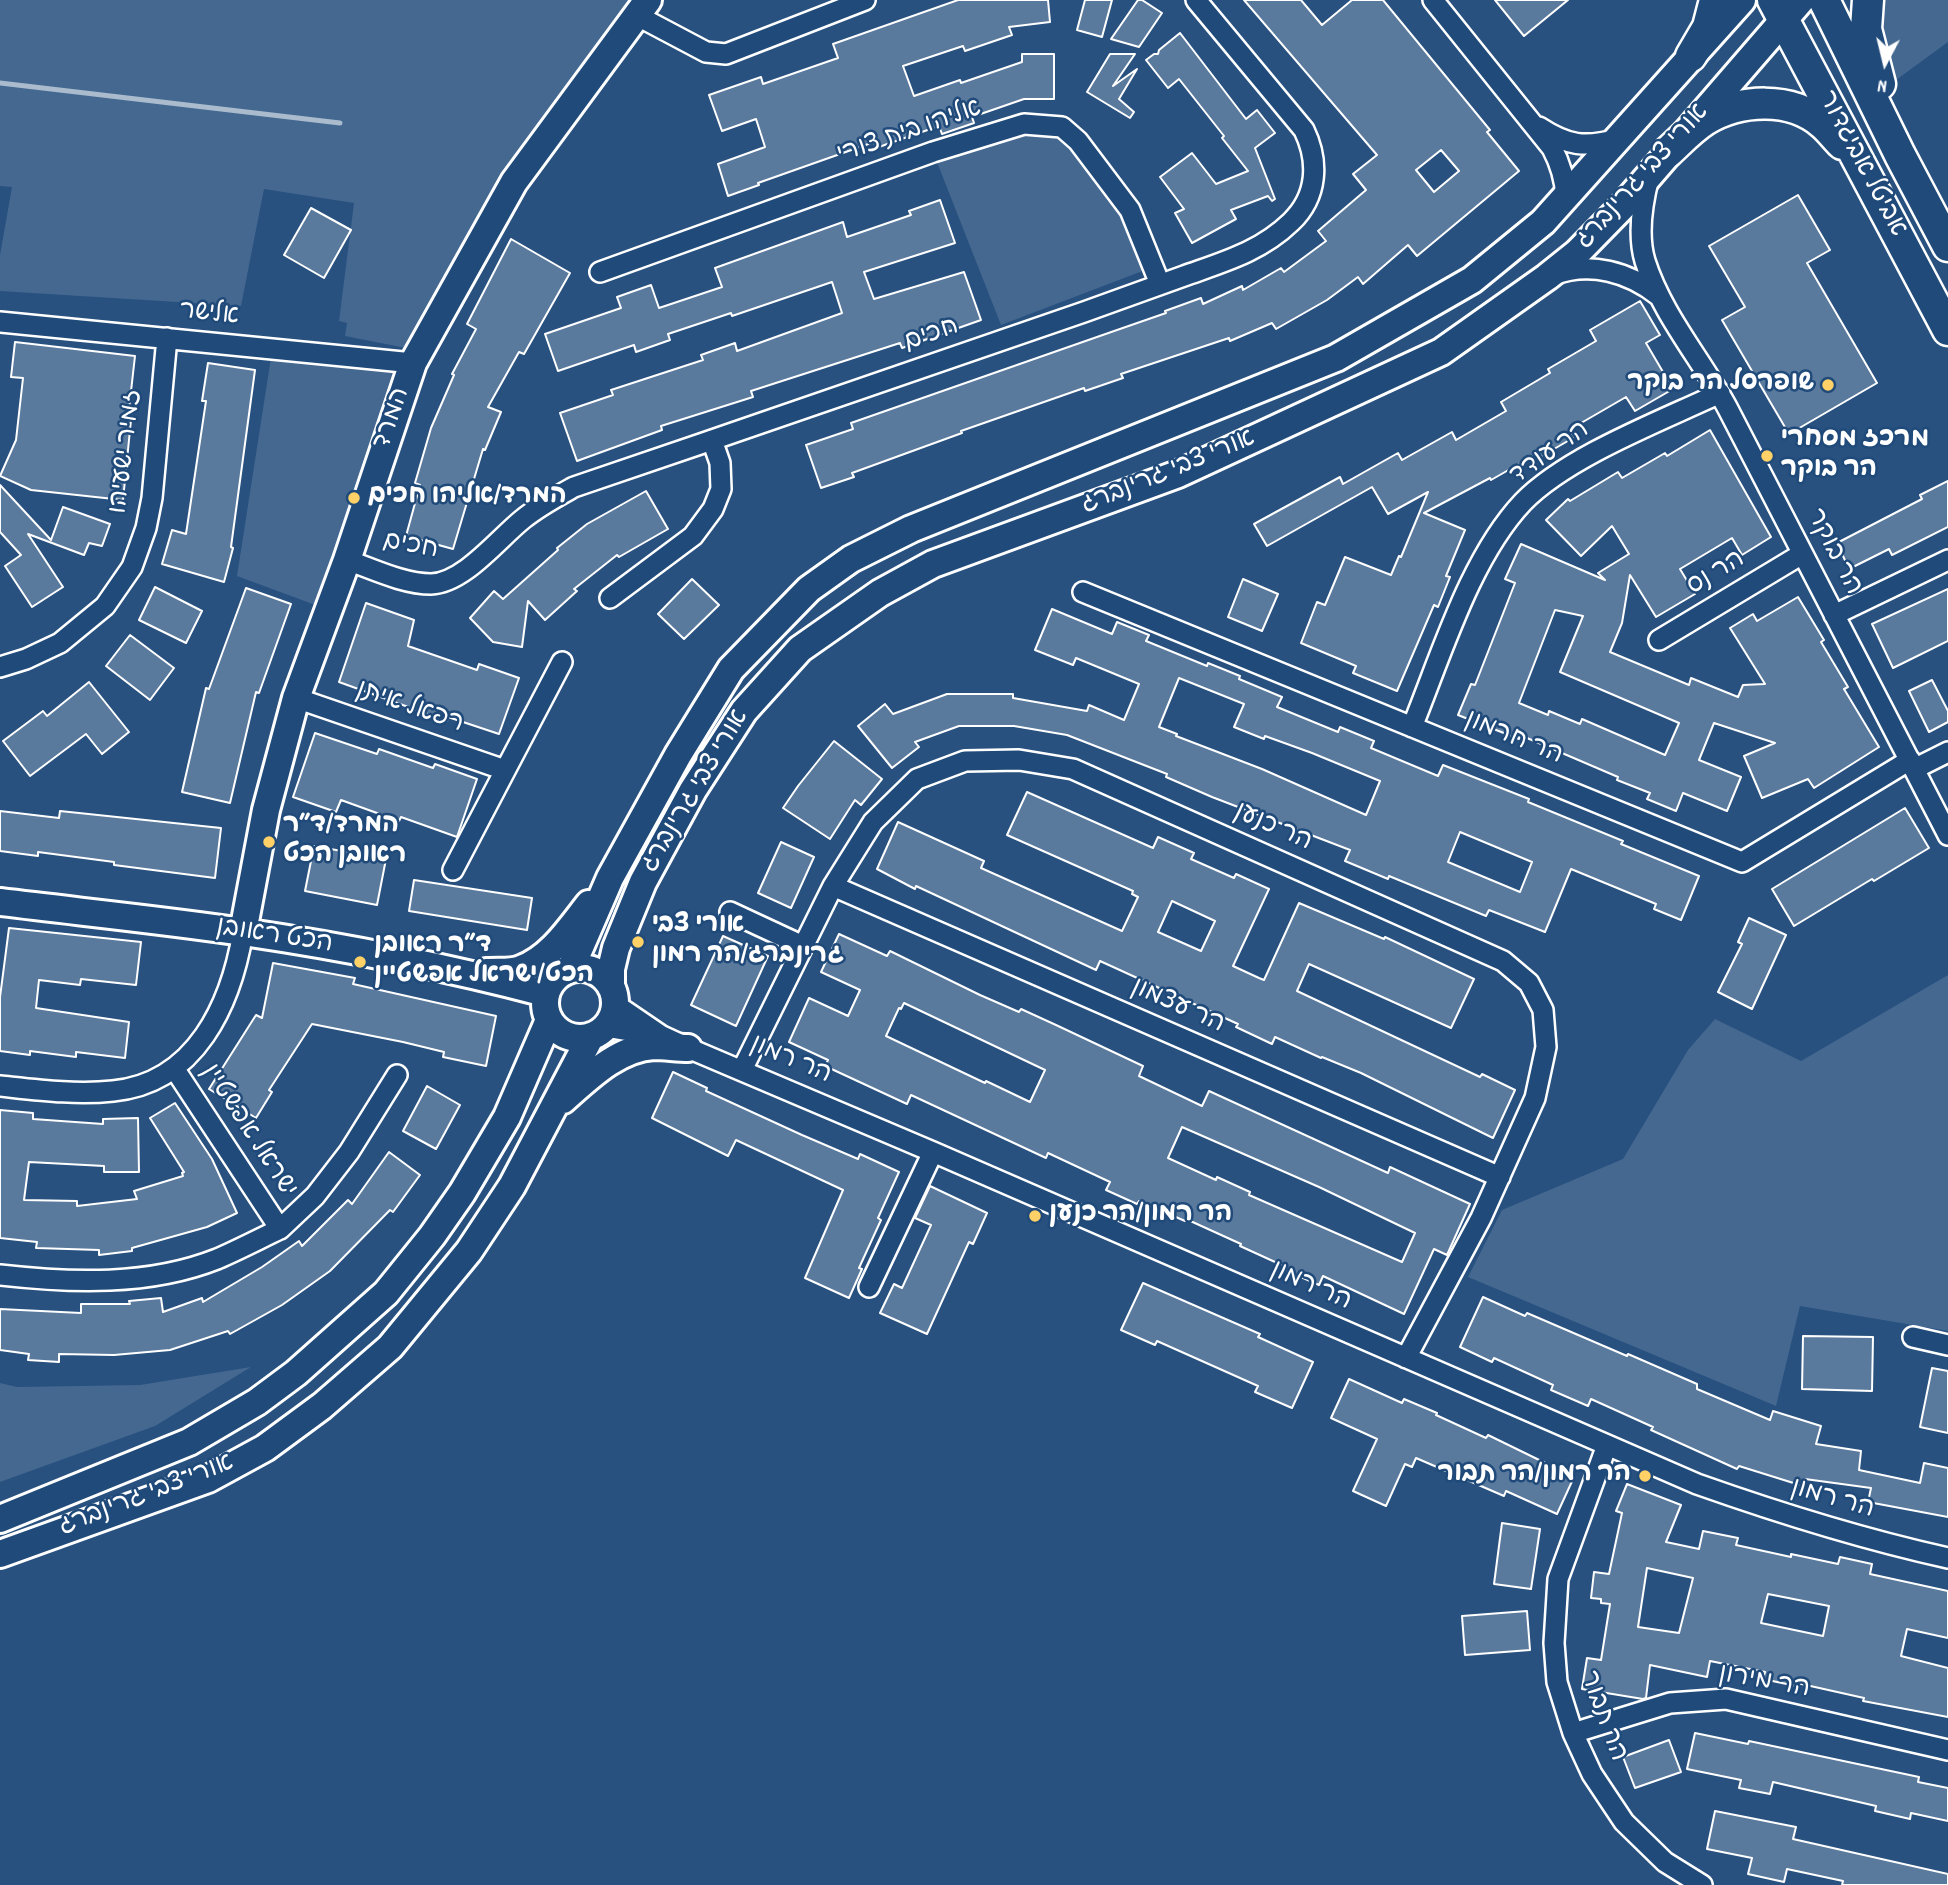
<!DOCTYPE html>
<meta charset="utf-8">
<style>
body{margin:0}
#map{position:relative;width:1948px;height:1885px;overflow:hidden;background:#28517f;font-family:Dekko,sans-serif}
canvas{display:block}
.north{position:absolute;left:1850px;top:28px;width:70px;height:70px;-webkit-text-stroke:5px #1f4a7a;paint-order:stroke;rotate:187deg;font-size:19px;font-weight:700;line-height:28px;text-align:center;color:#fff}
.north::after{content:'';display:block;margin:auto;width:24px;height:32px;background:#fff;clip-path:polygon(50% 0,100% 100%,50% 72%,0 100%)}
</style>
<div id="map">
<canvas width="1948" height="1885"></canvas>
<div class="north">N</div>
</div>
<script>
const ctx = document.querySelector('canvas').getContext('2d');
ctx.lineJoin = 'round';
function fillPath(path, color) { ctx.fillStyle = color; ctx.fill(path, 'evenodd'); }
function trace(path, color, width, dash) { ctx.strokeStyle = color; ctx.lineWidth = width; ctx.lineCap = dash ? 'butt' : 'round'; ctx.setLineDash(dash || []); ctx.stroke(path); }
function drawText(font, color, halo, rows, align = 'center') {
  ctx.font = font + ' Dekko,"Playpen Sans Hebrew",sans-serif'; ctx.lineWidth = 5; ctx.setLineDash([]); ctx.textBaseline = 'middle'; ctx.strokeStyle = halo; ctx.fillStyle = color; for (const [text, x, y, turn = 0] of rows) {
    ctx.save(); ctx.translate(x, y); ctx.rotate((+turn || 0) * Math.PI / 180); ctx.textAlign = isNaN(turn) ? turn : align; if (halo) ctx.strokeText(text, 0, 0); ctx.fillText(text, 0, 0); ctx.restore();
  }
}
fillPath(new Path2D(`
 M0 0H635L571 85 406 348 345 336 347 323 339 321 354 203 264 189 241 306 0 291V255L12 187 0 186Z
 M1868 0H1948V42L1881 91Z
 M1062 127 1078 141 1153 267 1001 325 933 152Z
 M272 351 401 370 318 606 237 576Z
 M1948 975V1331L1800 1306 1776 1406 1468 1277 1502 1210 1623 1159 1688 1050 1715 1019 1801 1061Z
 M251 1367 155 1426 0 1482V1383L17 1387 140 1385Z`), '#446890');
trace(new Path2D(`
 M0 83 340 123`), '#aabbcd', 5);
const building = new Path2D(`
 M958 0H1048L1050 22 1009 27 1012 35 965 51 963 46 903 66 914 96 960 80 961 83 1022 62V54H1054V99H1024L972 117 974 123 942 134 939 126 876 148 874 142 758 183 759 185 728 196 718 164 765 147 756 119 722 131 709 95 761 77 763 84 838 58 833 44Z
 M1085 0H1112L1102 37 1077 30Z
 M1138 0H1142L1162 13 1139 47 1111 39Z
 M1244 0H1301L1322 25 1352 0H1383L1490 130 1487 132 1519 171 1417 256 1408 245 1363 284 1358 277 1327 300 1276 329 1272 323 1230 341 1229 338 1121 374 1123 378 1085 391 1084 388 961 431 962 433 852 473 854 477 821 488 806 445 853 429 851 423 1117 330 1166 313 1165 311 1201 298 1203 304 1242 286 1243 290 1281 268 1284 272 1326 241 1318 231 1366 190 1353 174 1377 155ZM1441 150 1459 171 1434 192 1416 170Z
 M1495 0H1568L1524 36Z
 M1180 33 1246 119 1257 110 1275 133 1255 148 1275 199 1272 201 1268 196 1231 210 1236 219 1192 243 1175 213 1184 209 1160 177 1192 153 1216 184 1248 171 1222 138 1224 136 1179 79 1168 88 1146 60 1154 54H1158L1159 50Z
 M1110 54H1135L1113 86 1137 69 1119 99 1134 112 1130 118 1087 92Z
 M1798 195 1830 250 1807 263 1877 383 1789 434 1722 320 1745 307 1709 246Z
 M940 200 955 243 864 272 874 299 964 272 981 320 902 348 900 343 751 391 753 397 661 426 662 430 577 461 560 413 613 395 611 390 703 360 701 355 735 343 737 351 842 313 832 282 732 316 731 313 668 334 670 340 636 352 634 345 558 371 545 334 621 308 617 297 651 285 659 308 722 287 715 268 843 222 847 237 911 215 909 211Z
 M311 208 351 230 324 278 284 255Z
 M511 239 570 273 524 354 519 352 488 407 501 412 485 450 483 449 453 549 406 536 420 485 415 483 431 428 454 375 452 374 476 329 467 324Z
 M1640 301 1660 335 1646 343 1673 389 1635 411 1626 397 1569 430 1573 438 1535 460 1533 456 1491 480 1490 478 1424 513 1465 530 1446 576 1450 577 1438 607 1434 605 1397 691 1353 673 1356 666 1301 643 1317 602 1325 605 1345 557 1391 575 1399 556 1401 557 1428 492 1388 514 1372 487 1267 546 1254 524 1340 477 1343 484 1398 453 1402 460 1452 432 1456 440 1506 411 1501 402 1550 373 1548 369 1596 341 1590 330Z
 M15 342 135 356 129 409 132 410 123 500 31 490 0 476 16 440 23 378 11 377Z
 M208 363 255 370 231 547 233 548 224 582 162 564 172 530 186 534 206 401H202Z
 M1710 430 1771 537 1742 555 1732 538 1680 569 1695 594 1656 617 1630 575 1622 623 1610 652 1689 685 1691 678 1738 697 1743 685 1765 684 1730 628 1753 614 1757 621 1798 597 1824 640 1821 642 1848 687 1844 689 1879 747 1814 788 1808 779 1762 798 1744 756 1775 743 1714 723 1699 760 1741 777 1727 811 1683 793 1676 811 1647 799 1650 793 1617 780 1618 777 1520 735 1519 739 1458 715 1471 684 1475 685 1515 583 1505 579 1521 544 1605 580 1598 573 1629 554 1612 526 1581 556 1546 520 1568 499 1570 501 1618 472 1622 478 1665 453 1667 456ZM1555 610 1583 616 1560 672 1679 723 1665 755 1582 719 1580 724 1549 711 1548 715 1519 703Z
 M1948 481V527L1892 555 1889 549 1849 569 1837 543 1922 499 1920 495Z
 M0 485 51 540 63 507 110 524 102 546 89 543 84 555 28 534 63 587 32 607 5 566 21 555 0 532Z
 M646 491 668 529 619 557 617 555 574 589 577 591 545 620 528 601 522 647 493 642 470 618 494 591 503 599 558 550 557 548 587 524Z
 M692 579 719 605 684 639 658 614Z
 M1243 579 1278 594 1262 631 1228 617Z
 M155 587 202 611 186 643 139 620Z
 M246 588 291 604 259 693 256 692 230 803 182 792 206 688 209 689Z
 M1948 589V641L1893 668 1872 624Z
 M366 603 414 620 408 646 477 670 479 664 519 678 499 734 448 717 447 721 339 682Z
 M1052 609 1112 634 1117 622 1149 635 1146 641 1207 666 1208 663 1240 676 1239 679 1282 697 1277 707 1338 732 1340 727 1374 741 1371 748 1438 776 1443 765 1529 799 1528 802 1623 841 1621 844 1699 876 1681 920 1654 909 1656 904 1571 869 1545 932 1489 910 1486 916 1389 876 1388 879 1345 861 1350 850 1212 797 1166 777 1167 774 1067 735 1014 726H959L915 742 919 747 892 768 858 726 885 704 893 714 947 694H1013V698L1087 711 1089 705 1124 720 1139 684 1076 658 1073 665 1035 650ZM1179 678 1244 704 1234 727 1264 739 1265 736 1312 753 1380 781 1366 815 1262 769 1176 736 1177 734 1159 727ZM1460 832 1532 862 1520 892 1448 862Z
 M130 635 174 668 150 700 106 666Z
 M1932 680 1948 711V722L1929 732 1909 691Z
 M89 682 129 732 102 754 86 734 30 776 3 741 43 711 47 716Z
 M315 733 377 754 379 749 433 768 435 764 477 779 457 837 401 817 399 821 341 800 336 812 293 797Z
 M834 741 882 779 861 805 855 800 830 839 783 808 798 786Z
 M1027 792 1153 848 1158 837 1194 853 1191 859 1234 878 1236 874 1269 889 1233 966 1259 978 1264 980 1299 903 1384 939 1385 937 1474 979 1451 1028 1309 964 1297 991 1480 1077 1482 1074 1515 1090 1493 1138 1361 1073 1322 1057 1321 1058 1275 1037 1272 1044 1236 1027 1238 1024 1100 961 1096 970 916 886 915 889 877 869 898 822 984 861 981 868 1122 931 1138 897 1132 894 1133 891 1007 835ZM1172 901 1215 921 1201 951 1158 932Z
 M1905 808 1929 848 1874 881 1872 879 1794 926 1772 889Z
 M0 811 59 818 60 811 221 828 215 878 114 865V862L38 852V856L0 851Z
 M781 842 814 857 791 908 758 893Z
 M314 846 386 859 377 905 305 891Z
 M414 880 532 898 527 930 409 911Z
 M1749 918 1786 935 1752 1009 1718 992 1742 944 1738 942Z
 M9 928 141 942 136 985 81 979 80 985 39 980 36 1008 129 1022 125 1058 76 1052V1057L30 1051V1055L0 1051V997Z
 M839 934 887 956 890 951 980 995 1019 1012 1021 1009 1056 1025 1143 1066 1139 1076 1202 1106 1209 1091 1388 1173 1390 1167 1470 1204 1447 1255 1434 1249 1404 1314 1323 1276 1319 1285 1285 1270 1286 1267 1240 1246 1241 1244 1186 1219 1185 1221 1139 1201 1137 1204 1106 1190 1110 1182 1048 1153 1046 1158 911 1095 907 1104 825 1066 828 1060 789 1042 809 998 848 1016 860 990 821 972ZM904 1003 1045 1070 1030 1102 986 1081 985 1083 886 1036 899 1008 901 1009ZM1182 1127 1319 1187 1415 1233 1402 1262 1249 1195 1250 1192 1217 1177 1216 1180 1168 1158Z
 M723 936 768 956 736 1026 691 1005Z
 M273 963 355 978 353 984 496 1016 486 1066 443 1057 444 1052 403 1042 312 1024 269 1090 272 1092 256 1118 209 1089 256 1015 262 1018Z
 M673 1072 707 1088 706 1091 802 1135 858 1159 860 1154 899 1172 878 1218 881 1220 859 1268 862 1269 849 1298 805 1278 843 1190 736 1140 728 1156 652 1118Z
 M427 1086 460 1105 436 1149 403 1131Z
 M175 1103 212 1159 237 1213 207 1227 132 1248V1251L99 1255V1250L36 1248 37 1242 0 1238V1110L33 1113V1119L103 1124V1119L138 1118 139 1172H104V1166L29 1162 24 1200 77 1201V1206L137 1199 134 1191 183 1176 182 1173 184 1172 150 1118Z
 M389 1152 420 1175 393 1212 390 1210 330 1271 282 1305 230 1334 228 1331 170 1350 114 1355 59 1354V1362L28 1360 29 1354 0 1350V1309L81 1313V1304H130L129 1301 161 1298 163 1312 202 1298 203 1302 262 1267 299 1241 302 1246 348 1200 352 1204Z
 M930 1186 987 1213 973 1244 969 1242 927 1334 880 1313 894 1284 902 1288 931 1225 915 1218Z
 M1143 1283 1260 1334 1258 1337 1313 1362 1292 1408 1255 1392 1258 1386 1157 1341 1155 1345 1121 1330Z
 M1483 1297 1525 1316 1527 1313 1627 1356 1628 1354 1697 1384V1389L1770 1420 1773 1411 1821 1426 1816 1444 1861 1451 1859 1470 1920 1483 1924 1463 1948 1468V1517L1868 1502 1871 1488 1805 1479 1803 1486 1739 1466 1737 1469 1651 1430 1653 1427 1591 1399 1588 1406 1551 1390 1553 1385 1494 1358 1492 1362 1460 1347Z
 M1803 1336 1873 1337 1872 1391 1802 1389Z
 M1932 1368 1948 1371V1433L1920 1427Z
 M1349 1379 1402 1403 1404 1399 1437 1413 1436 1415 1486 1438 1488 1435 1574 1477 1557 1514 1506 1491 1504 1496 1416 1458 1412 1467 1405 1464 1386 1506 1353 1491 1377 1439 1331 1418Z
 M1627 1484 1681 1505 1666 1542 1699 1549 1703 1531 1738 1538 1736 1545 1791 1557V1554L1838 1564 1840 1557 1872 1564 1870 1574 1948 1591V1638L1907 1629 1901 1656 1948 1668V1717L1863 1701 1864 1698 1797 1683 1796 1686 1763 1679 1765 1672 1710 1661 1707 1677 1650 1665 1646 1698 1643 1699 1582 1689 1587 1658 1601 1660 1610 1604 1601 1603V1599L1591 1598 1594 1572 1609 1574 1622 1513 1616 1511ZM1647 1568 1693 1578 1679 1633 1638 1627ZM1768 1594 1829 1606 1823 1636 1761 1623Z
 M1502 1523 1540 1529 1531 1589 1494 1584Z
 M1527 1611 1530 1650 1465 1655 1462 1616Z
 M1695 1733 1748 1744 1749 1741 1919 1777 1918 1782 1948 1788V1821L1911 1813 1910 1819 1875 1811 1876 1806 1773 1782 1770 1794 1739 1788 1741 1780 1687 1769Z
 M1669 1740 1681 1772 1635 1788 1623 1757Z
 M1715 1811 1796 1827 1793 1839 1948 1874V1885H1842L1843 1881 1787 1869 1784 1882 1748 1874 1752 1858 1707 1849Z`);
fillPath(building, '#5a7a9d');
trace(building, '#fff', 2);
const street = new Path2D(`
 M1433 0 1552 148C1561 165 1565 179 1566 197
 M636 15 706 52 726 54 865 0
 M1539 127C1568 146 1585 148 1618 139
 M1649 177C1642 204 1637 234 1645 261 1662 315 1702 360 1728 409 1802 551 1875 693 1948 835
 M600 272 933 152 1024 124 1062 127 1078 141 1130 210 1160 284
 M1553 275C1590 261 1629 272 1659 296
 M0 322 413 363
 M347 560C373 569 403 584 431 584 464 583 498 539 523 519 539 506 556 497 574 487 744 429 914 372 1084 312 1117 300 1150 288 1184 276 1223 262 1260 252 1291 222 1318 196 1319 161 1304 130L1196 0
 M1083 592 1742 862 1910 760
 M610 598 693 536 713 509 721 489 720 463 712 440
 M1834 615 1948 560
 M1659 640 1802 554
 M0 667 26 659 60 643 105 606 132 567 146 528 152 498 167 338
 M296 698 505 770
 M1412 727C1441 656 1470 558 1523 502 1568 456 1661 421 1720 393
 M1914 769 1948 752
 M453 870 562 662
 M833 886 1500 1177
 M730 912 803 946
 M615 1004 662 1036 688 1048 933 1152 1697 1484C1779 1513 1862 1539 1948 1558
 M605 1027 658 1036
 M742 1070 833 886 873 822 917 779 965 761 1019 760 1073 769 1503 961 1529 983 1543 1010 1546 1047 1535 1098 1481 1218 1406 1358
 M0 1086C38 1090 76 1095 113 1091 196 1083 231 1004 243 932
 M280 1229 315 1196 349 1152 397 1075
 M0 1275C71 1283 149 1286 217 1259 238 1250 259 1239 280 1229L174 1068
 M869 1287 933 1152
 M1913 1337 1948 1345
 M1607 1445 1558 1579 1554 1643 1557 1682 1573 1733 1592 1774 1624 1822 1665 1862 1702 1885
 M1573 1733 1670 1703 1726 1699 1948 1750`);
const secondary = new Path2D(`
 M0 902C81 912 162 920 243 932 345 947 446 967 545 993
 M243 932 266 810 296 698 347 560 413 363 514 182 648 0
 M545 1003a35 35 0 1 1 70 0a35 35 0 1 1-70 0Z
 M571 968 610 878 678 755 731 669 809 589 851 559 911 529 1336 358 1472 280 1543 222 1742 0
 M487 972C498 971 511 973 521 969 551 958 570 928 589 904
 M611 987V969L616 948 643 882 693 790 744 711 800 649 880 593 933 564 1178 474 1441 352 1547 277 1577 253 1622 207 1801 0
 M563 1100C589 1077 618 1048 654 1046 665 1046 677 1048 688 1048
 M0 1519 189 1442 257 1402 296 1373 386 1293 432 1236 462 1193 507 1117 549 1020
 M0 1554 208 1479 265 1448 322 1406 390 1347 469 1251 512 1186 591 1036`);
const primary = new Path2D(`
 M1773 0 1948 330
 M1824 0 1900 155 1948 246
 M1868 0 1866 29 1880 84
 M1691 56 1708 27 1715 0
 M1668 152C1680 141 1691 129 1705 120 1740 99 1791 96 1823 124 1830 130 1836 138 1842 144`);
trace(street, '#fff', 24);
trace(secondary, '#fff', 32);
trace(primary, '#fff', 35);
trace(street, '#1f4a7a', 19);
trace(secondary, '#1f4a7a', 26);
trace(primary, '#1f4a7a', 30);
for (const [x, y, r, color] of [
 [1828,385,7,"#ffd166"],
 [1767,456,7,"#ffd166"],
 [354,498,7,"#ffd166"],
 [269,842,7,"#ffd166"],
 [638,942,7,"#ffd166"],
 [360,962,7,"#ffd166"],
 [1035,1216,7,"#ffd166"],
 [1645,1476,7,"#ffd166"]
]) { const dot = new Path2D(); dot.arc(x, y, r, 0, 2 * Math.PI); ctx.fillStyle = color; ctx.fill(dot); trace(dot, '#1f4a7a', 2.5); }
drawText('26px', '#fff', '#1f4a7a', [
 ["אליהו בית צורי",910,134,-19],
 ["אביטל אביגדור",1860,165,62],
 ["אורי צבי גרינברג",1644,178,-48],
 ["אלישר",209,316,6],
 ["חכים",932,337,-19],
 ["המרד",394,419,-71],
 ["זמיר ישעיהו",128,452,-83],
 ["הר עודד",1551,455,-35],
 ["אורי צבי גרינברג",1169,474,-22],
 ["חכים",410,548,10],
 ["הר בוקר",1832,553,63],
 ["הר נס",1717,575,-31],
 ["רפאל איתן",409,709,19],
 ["הר חרמון",1513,740,22],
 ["אורי צבי גרינברג",697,792,-59],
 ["הר כנען",1272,829,24],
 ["הכט ראובן",274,938,9],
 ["הר עצמון",1177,1008,24],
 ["הר רמון",790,1062,23],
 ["ישראל אפשטיין",247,1132,57],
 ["הר רמון",1310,1288,24],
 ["אורי צבי גרינברג",147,1497,-21],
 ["הר רמון",1832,1501,16],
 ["הר מירון",1764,1684,10],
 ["הר תבור",1601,1717,70]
]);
drawText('bold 26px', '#fff', '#1f4a7a', [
 ["שופרסל הר בוקר",1814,385,"right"],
 ["מרכז מסחרי",1781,441],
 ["הר בוקר",1781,471],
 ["המרד/אליהו חכים",368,498],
 ["המרד/ד״ר",283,827],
 ["ראובן הכט",283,857],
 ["אורי צבי",652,927],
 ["גרינברג/הר רמון",652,957],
 ["ד״ר ראובן",374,947],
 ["הכט/ישראל אפשטיין",374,977],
 ["הר רמון/הר כנען",1049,1216],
 ["הר רמון/הר תבור",1631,1476,"right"]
], 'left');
</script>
